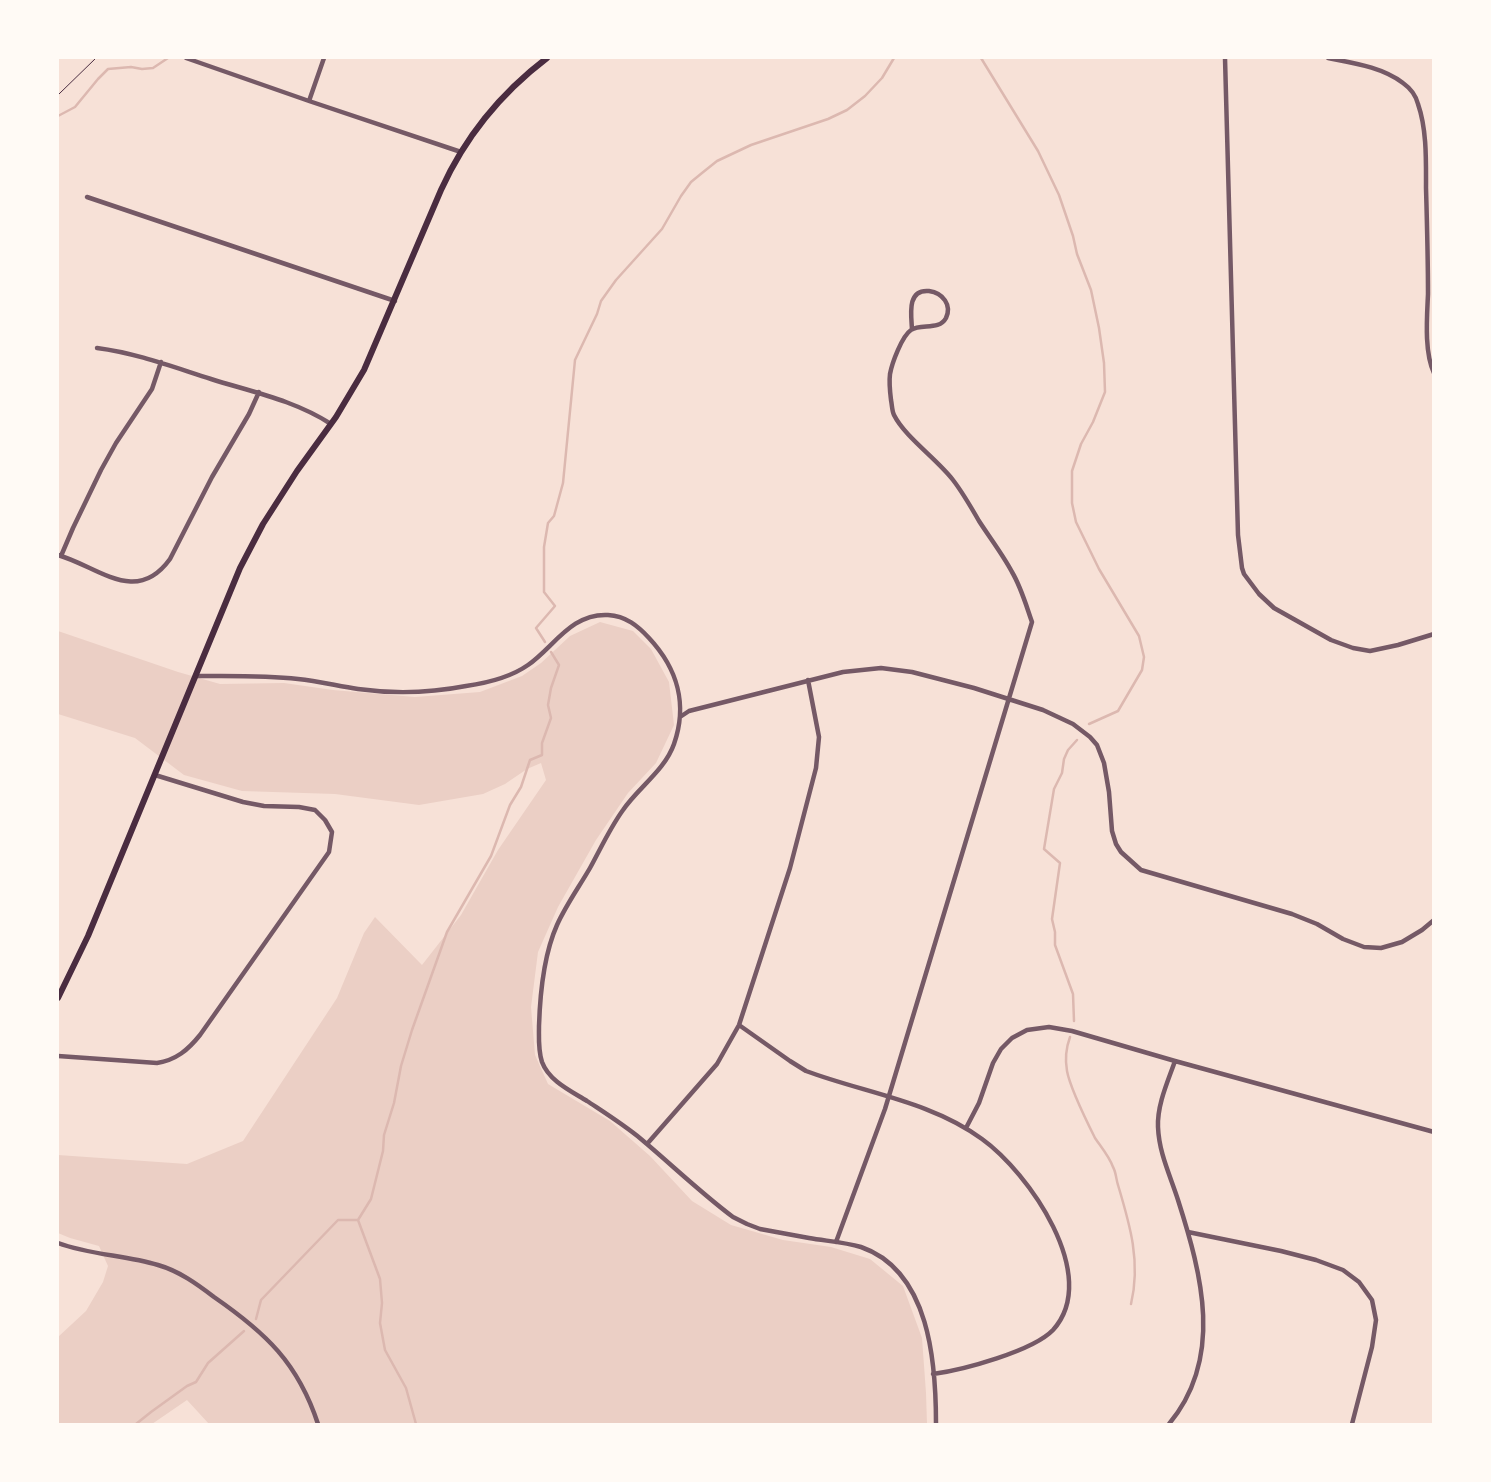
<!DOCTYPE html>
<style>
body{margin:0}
#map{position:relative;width:1491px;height:1482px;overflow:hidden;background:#f7e1d7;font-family:"PT Sans",sans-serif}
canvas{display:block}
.frame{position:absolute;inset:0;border:59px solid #fffaf5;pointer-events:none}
</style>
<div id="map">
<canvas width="1491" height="1482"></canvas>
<div class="frame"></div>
</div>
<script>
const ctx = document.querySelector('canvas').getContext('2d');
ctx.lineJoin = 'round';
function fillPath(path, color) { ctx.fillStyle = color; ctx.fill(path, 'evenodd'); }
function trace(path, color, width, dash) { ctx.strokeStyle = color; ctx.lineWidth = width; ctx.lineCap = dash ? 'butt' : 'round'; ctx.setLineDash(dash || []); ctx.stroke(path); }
fillPath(new Path2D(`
 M600 622 633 631 651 649 669 682 674 725 656 763 628 793 596 840 558 907 538 952 531 1007 535 1055 548 1084 610 1121 650 1156 692 1201 731 1225 783 1240 831 1247 870 1259 903 1286 922 1338 926 1393 927 1424H209L187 1400 152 1424H58V1337L86 1311 103 1282 108 1266 99 1246 70 1238 58 1233V1155L187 1164 243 1141 337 998 364 933 375 917 422 965 461 915 498 850 546 780 541 763 527 769 505 784 483 794 419 805 335 794 242 791 184 775 135 738 58 714V631L178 672 220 684 284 683 333 690 415 697 480 692 522 676 541 663 570 636Z`), '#ebcfc5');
trace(new Path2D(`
 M981 58 1038 151 1059 195 1073 236 1077 254 1091 290 1099 328 1104 363 1105 392 1093 422 1081 444 1072 471V503L1076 522 1099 569 1139 636 1144 657 1142 670 1118 711 1089 724
 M58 116 75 107 98 79 108 69 131 67 142 69 153 68 168 58
 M545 642 536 628 555 606 544 592V547L548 523 554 516 563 483 575 360 597 314 601 301 616 280 662 229 681 196 691 182 702 173 717 161 751 145 828 119 847 110 865 96 882 78 894 58
 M1074 1021 1073 994 1055 945V932L1052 919 1060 863 1044 849 1054 789 1062 773 1064 759 1068 750 1077 740
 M1070 1037C1066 1048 1065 1060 1067 1071 1070 1087 1087 1122 1095 1138 1101 1147 1109 1156 1113 1167 1116 1172 1116 1179 1118 1185 1130 1225 1141 1262 1131 1304
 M358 1220 371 1199 383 1151 384 1135 394 1103 401 1066 412 1030 447 932 491 856 510 805 521 787 530 760 542 755V743L551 718 548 705 551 688 559 665 551 652
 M358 1220 380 1279 382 1303 380 1323 385 1350 406 1388 416 1424
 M256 1319 261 1300 338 1220H358
 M136 1424 151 1412 187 1386 196 1382 208 1363 244 1331`), '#dcb8b0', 2.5);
trace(new Path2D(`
 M58 95 96 58`), '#4a2c40', 1);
trace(new Path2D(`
 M186 58 309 101 461 152
 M1225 58 1238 535 1242 568 1244 574 1259 594 1274 608 1331 640 1353 648 1370 651 1398 645 1434 634
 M1328 58C1353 63 1382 67 1403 83 1410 88 1416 96 1418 104 1427 130 1426 161 1426 188 1427 223 1428 259 1428 294 1427 317 1424 352 1434 373
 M309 101 324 58
 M87 197 395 301
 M97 348C136 353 173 367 211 379 252 392 294 400 331 424
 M58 555C99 567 136 606 170 559L212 477 249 414 259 392
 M61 556 73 528 101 470 116 443 152 389 161 362
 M195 676C230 676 264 675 298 679 318 681 338 686 358 689 394 694 430 693 466 686 487 683 511 677 528 665 554 647 571 613 608 615 626 616 638 626 649 638 677 668 688 704 674 744 665 770 638 788 623 810 610 828 601 848 590 868 579 887 566 905 557 925 544 954 540 994 539 1026 539 1038 538 1050 542 1062 549 1081 571 1091 587 1101 605 1113 624 1125 641 1139 672 1165 701 1193 733 1217L747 1224 760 1229C776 1232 792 1235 809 1238 826 1241 844 1242 861 1247 930 1271 936 1363 936 1424
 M680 717 689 711 843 672 881 668 912 672 974 688 1043 710 1073 724 1090 737 1097 745 1104 763 1109 792 1112 831 1116 844 1121 852 1141 870 1292 914 1317 924 1343 939 1364 947 1381 948 1402 942 1422 930 1434 920
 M739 1025 790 1061 806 1071C865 1093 930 1101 982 1139 1028 1172 1102 1276 1053 1330 1033 1351 963 1370 933 1374
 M58 1056 157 1063C176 1060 188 1050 200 1035L329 852 332 832 325 820 315 810 299 807 264 806 243 802 155 775
 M966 1128 979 1103 993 1063 1001 1049 1012 1038 1027 1030 1049 1027 1072 1031 1175 1061 1434 1132
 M647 1144 717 1064 739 1025 790 868 816 768 819 737 808 680
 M1188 1232 1281 1251 1316 1260 1343 1270 1359 1282 1372 1300 1376 1320 1372 1347 1352 1424
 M836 1242 885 1109 1032 622C1026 605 1021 587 1012 572 1003 555 990 538 979 521 971 507 963 493 953 480 937 459 905 437 894 415 892 411 892 405 891 400 890 392 889 382 890 374 892 363 902 336 911 330 921 323 939 331 946 318 952 305 943 293 929 291 907 289 911 314 912 329
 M58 1243C90 1255 125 1255 158 1265 179 1271 197 1284 214 1297 266 1333 298 1363 318 1424
 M1169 1424C1224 1358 1202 1275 1178 1200 1170 1175 1159 1153 1158 1127 1157 1105 1168 1081 1175 1061`), '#755966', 4.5);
trace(new Path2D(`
 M58 998 88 936 240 568 263 524 297 471 336 417 364 370 441 190C465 137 501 93 547 58`), '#4a2c40', 6);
</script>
